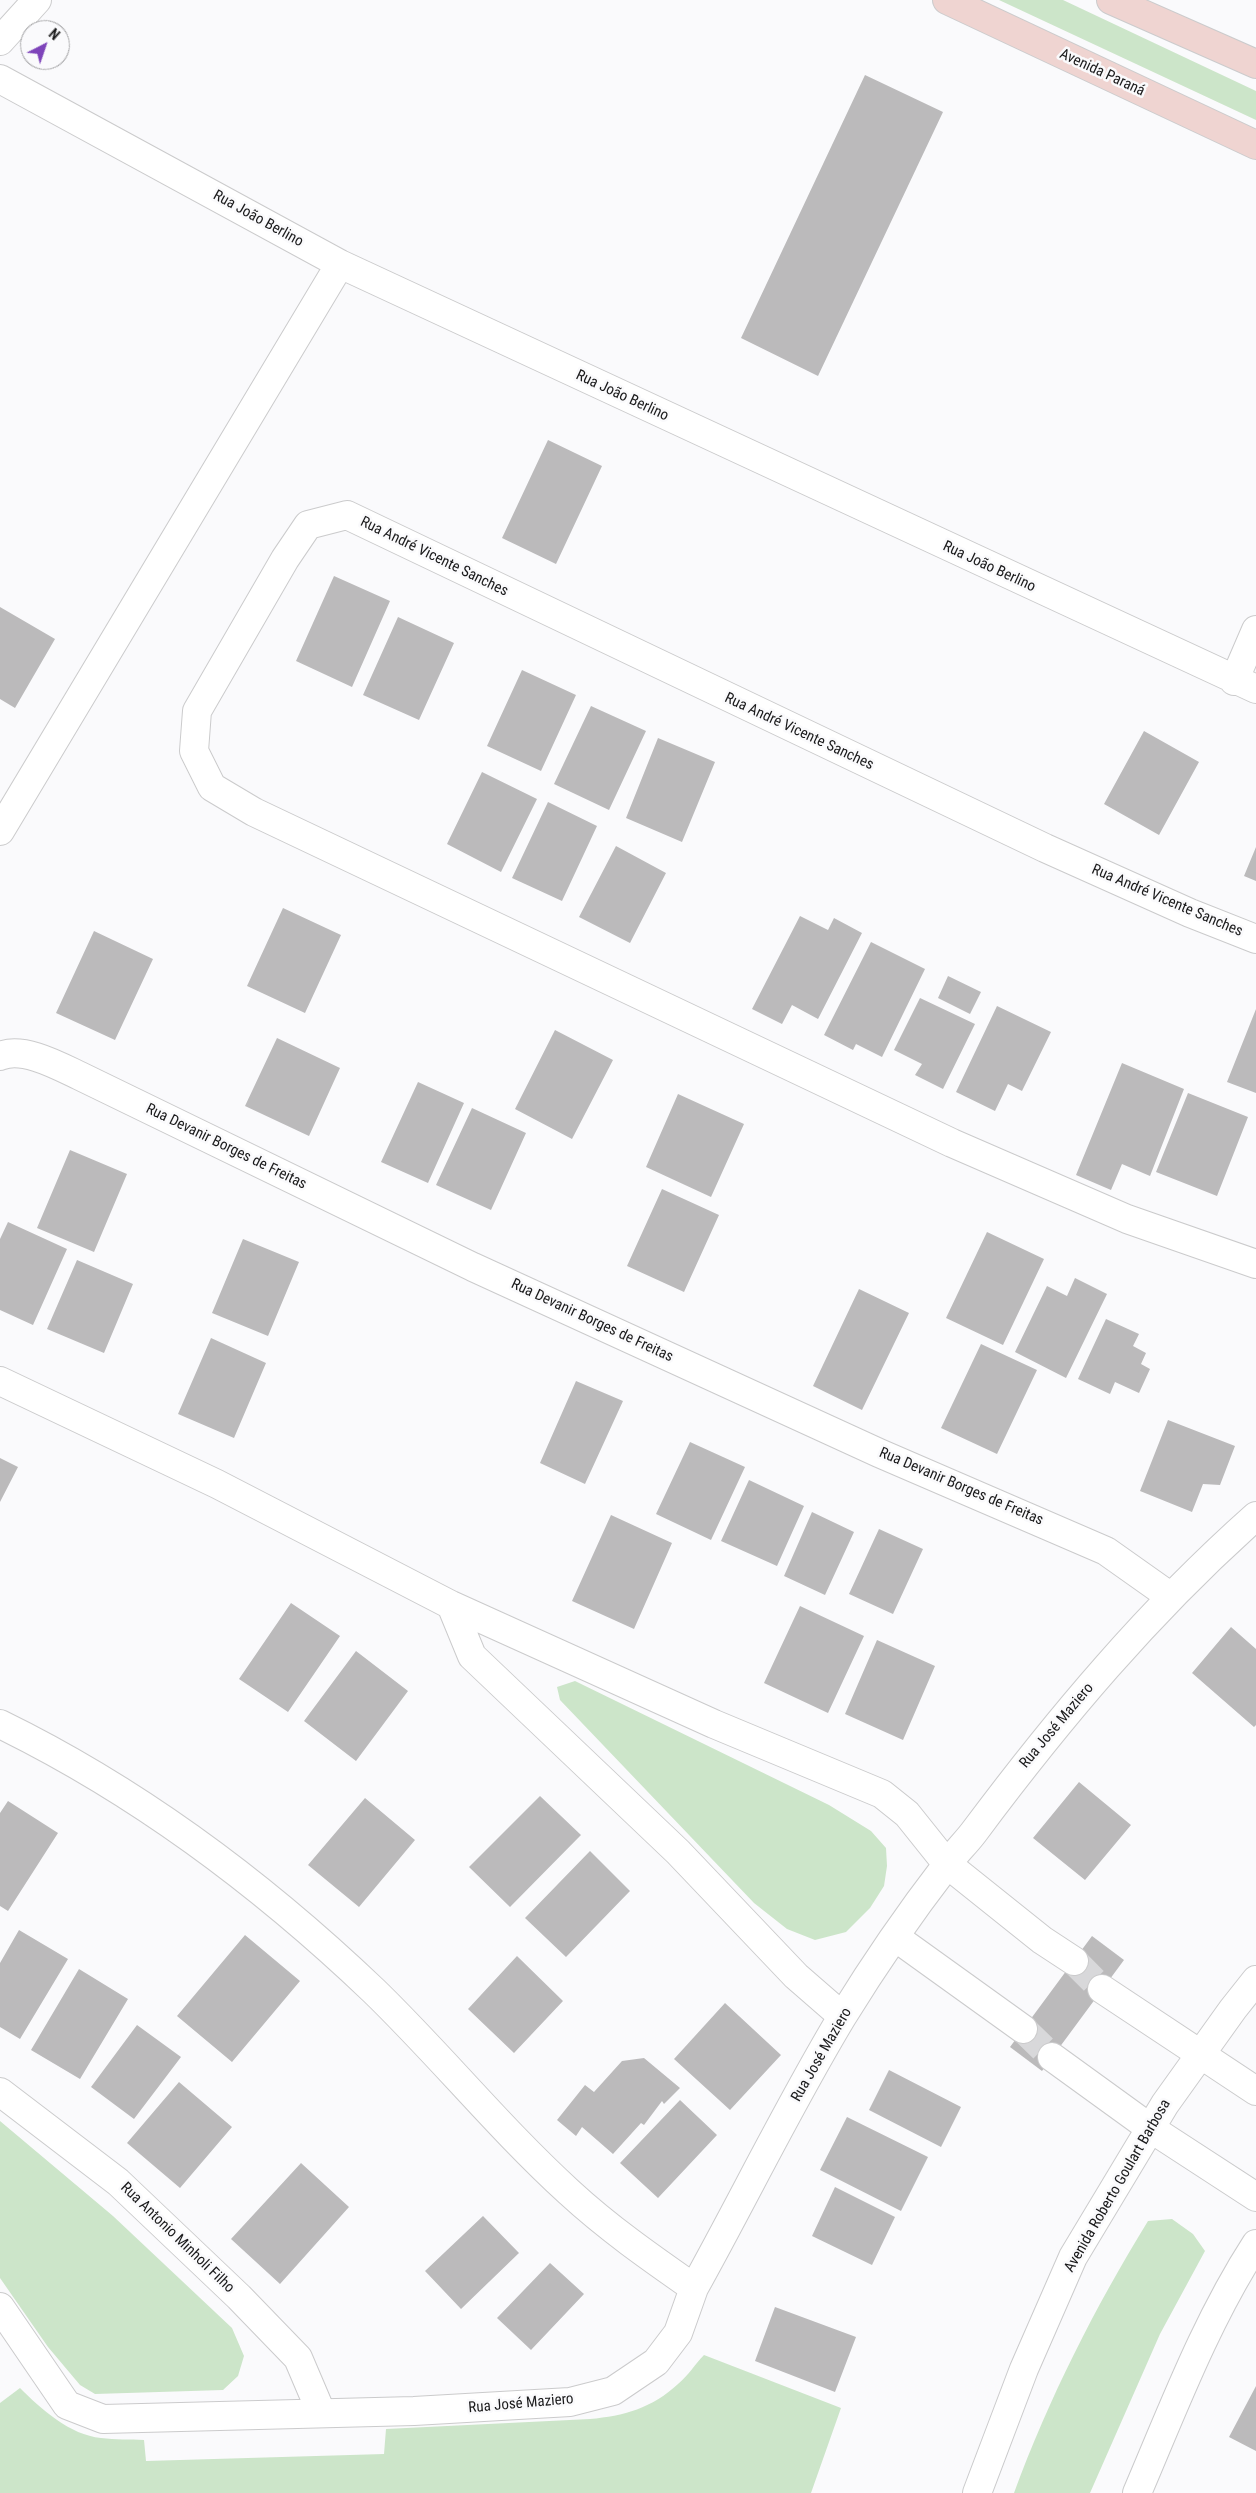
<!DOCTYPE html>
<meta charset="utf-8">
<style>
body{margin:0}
#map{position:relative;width:1256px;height:2493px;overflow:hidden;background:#fafafc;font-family:"Roboto Condensed",sans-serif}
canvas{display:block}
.north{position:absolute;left:20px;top:20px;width:50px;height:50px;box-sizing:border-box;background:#fafafc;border:1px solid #a0a0a2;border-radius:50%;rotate:41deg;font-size:14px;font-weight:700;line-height:20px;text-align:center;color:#1a1a1b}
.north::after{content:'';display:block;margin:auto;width:18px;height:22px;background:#7e44ba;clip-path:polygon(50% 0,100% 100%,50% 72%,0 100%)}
</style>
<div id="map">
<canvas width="1256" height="2493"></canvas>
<div class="north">N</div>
</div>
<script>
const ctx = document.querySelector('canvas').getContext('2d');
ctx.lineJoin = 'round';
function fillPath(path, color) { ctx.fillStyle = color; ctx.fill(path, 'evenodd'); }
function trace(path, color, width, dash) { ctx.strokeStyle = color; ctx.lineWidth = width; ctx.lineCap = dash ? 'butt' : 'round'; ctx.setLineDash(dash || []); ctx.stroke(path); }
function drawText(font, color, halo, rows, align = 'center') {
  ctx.font = font + ' "Roboto Condensed",sans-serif'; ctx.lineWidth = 5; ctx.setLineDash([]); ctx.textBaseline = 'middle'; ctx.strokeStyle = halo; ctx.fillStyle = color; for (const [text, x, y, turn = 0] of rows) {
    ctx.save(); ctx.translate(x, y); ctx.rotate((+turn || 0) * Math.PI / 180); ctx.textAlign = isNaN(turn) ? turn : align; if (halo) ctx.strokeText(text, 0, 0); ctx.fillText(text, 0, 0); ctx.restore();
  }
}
fillPath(new Path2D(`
 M999 0H1063L1256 91V120Z
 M575 1681 829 1805 871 1831 886 1848 887 1866 884 1886 870 1908 846 1932 815 1940 787 1929 754 1903 560 1700 557 1687Z
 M0 2121 113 2216 232 2328 244 2356 238 2376 223 2390 95 2394 80 2385 48 2347 0 2278Z
 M1172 2219 1193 2234 1205 2251 1160 2334 1090 2493H1014C1049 2398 1095 2307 1148 2221Z
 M704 2355 841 2408 811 2493H0V2403L20 2388C41 2409 70 2435 101 2438 115 2440 130 2439 144 2440L146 2461 384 2454 386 2429 590 2419C624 2416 652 2408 678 2384 688 2376 695 2364 704 2355Z`), '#cce5c9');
fillPath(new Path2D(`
 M865 75 943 112 818 376 741 338Z
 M548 440 602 466 556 564 502 538Z
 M334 576 390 601 352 687 296 661Z
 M0 607 55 639 15 708 0 699Z
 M398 617 454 643 419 720 363 695Z
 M522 670 576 695 541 771 487 746Z
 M591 706 646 731 609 810 554 784Z
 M1144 731 1199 762 1159 835 1104 804Z
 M658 738 715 762 682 842 626 818Z
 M482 772 537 799 501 872 447 844Z
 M548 802 597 826 562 901 512 878Z
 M616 846 666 873 630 943 579 917Z
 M1256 847V881L1244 876Z
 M283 908 341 935 305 1013 247 986Z
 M800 916 828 930 834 918 862 933 818 1019 792 1005 782 1024 752 1009Z
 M94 931 153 959 115 1040 56 1013Z
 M871 942 925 969 882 1057 856 1044 853 1050 824 1035Z
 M948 976 981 992 970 1014 938 998Z
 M920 998 975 1024 943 1089 915 1075 922 1064 894 1050Z
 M997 1006 1051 1032 1022 1091 1008 1084 995 1111 956 1092Z
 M1256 1009V1093L1227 1082Z
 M555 1030 613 1060 572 1139 515 1109Z
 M277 1038 340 1068 309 1136 245 1106Z
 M1122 1063 1184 1089 1150 1176 1122 1164 1111 1190 1076 1175Z
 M418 1082 464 1103 428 1183 381 1162Z
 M1188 1093 1248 1117 1217 1196 1156 1172Z
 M678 1094 744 1124 711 1197 646 1167Z
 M472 1108 526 1133 491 1210 436 1185Z
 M70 1150 127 1174 94 1252 37 1228Z
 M662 1189 719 1215 684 1292 627 1266Z
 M8 1222 67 1249 33 1325 0 1310V1239Z
 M987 1232 1044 1259 1003 1345 946 1318Z
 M243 1239 299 1262 268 1336 212 1313Z
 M77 1260 133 1284 104 1353 47 1329Z
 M1075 1278 1107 1294 1066 1378 1015 1352 1047 1286 1067 1296Z
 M859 1289 909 1313 862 1410 813 1386Z
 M1106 1319 1139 1334 1133 1346 1146 1353 1141 1364 1150 1369 1139 1393 1115 1382 1110 1394 1078 1379Z
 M211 1338 266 1363 234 1438 178 1414Z
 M981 1344 1037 1370 997 1454 941 1428Z
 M576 1381 623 1401 585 1484 540 1463Z
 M1168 1420 1235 1446 1220 1485 1203 1484 1192 1512 1140 1491Z
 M690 1442 745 1467 711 1540 656 1514Z
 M0 1458 18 1467 0 1502Z
 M749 1480 804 1506 777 1566 721 1541Z
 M812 1512 854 1532 825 1595 784 1576Z
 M611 1515 672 1543 634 1629 572 1601Z
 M879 1529 923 1549 893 1614 849 1594Z
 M291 1603 340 1636 288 1712 239 1679Z
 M800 1606 864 1636 828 1713 764 1683Z
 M1231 1627 1256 1649V1725L1254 1727 1192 1673Z
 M877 1640 935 1666 903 1740 845 1714Z
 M356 1651 408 1691 356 1761 304 1721Z
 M1079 1782 1131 1825 1085 1880 1033 1838Z
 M540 1796 581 1835 510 1907 469 1867Z
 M365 1798 415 1840 359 1907 308 1865Z
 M8 1801 58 1833 8 1911 0 1906V1813Z
 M590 1851 630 1891 566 1957 525 1918Z
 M19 1930 68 1959 20 2039 0 2027V1963Z
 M245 1935 300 1981 232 2062 177 2016Z
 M1092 1936 1124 1960 1042 2071 1010 2047Z
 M517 1956 563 2001 514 2053 468 2009Z
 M79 1969 128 1999 80 2079 31 2050Z
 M725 2003 781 2055 730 2110 674 2059Z
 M137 2025 181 2057 134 2119 91 2087Z
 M644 2058 680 2088 664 2104 662 2101 644 2125 641 2123 613 2154 582 2127 576 2136 557 2120 585 2085 594 2092 622 2061Z
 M889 2070 961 2107 941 2147 869 2110Z
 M179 2082 232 2127 180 2188 127 2143Z
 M680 2100 717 2135 658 2198 620 2163Z
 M847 2117 928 2157 901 2211 820 2170Z
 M301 2163 349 2207 280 2284 231 2239Z
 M835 2187 895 2217 872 2265 812 2236Z
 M483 2216 519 2253 461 2309 425 2271Z
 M550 2263 584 2294 531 2350 497 2318Z
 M775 2307 856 2337 835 2392 755 2361Z
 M1256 2386V2451L1229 2437Z`), '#bbbabb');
trace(new Path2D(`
 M1074 1961 1102 1989
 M1023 2029 1052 2057`), '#d8d8da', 28, [28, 14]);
const street = new Path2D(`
 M0 41 37 0
 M0 79 340 264 1256 689
 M1234 681 1256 630
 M0 831 340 264
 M1256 939 1190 913 1045 848 347 515 308 525 285 559 197 711 194 751 212 787 254 812 952 1143 1127 1219 1256 1264
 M0 1056C23 1046 59 1066 80 1076L473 1267 879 1453 1106 1551 1171 1597
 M0 1381 217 1484 451 1605 714 1724 882 1794 907 1814 947 1864 1042 1940 1074 1961
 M451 1605 472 1656 678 1852 796 1976 842 2016
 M0 1724C137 1791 264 1886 374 1991 441 2056 500 2129 569 2192 608 2228 651 2258 694 2288
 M895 1937 1023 2029
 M1102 1989 1256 2091
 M1052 2057 1150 2128 1256 2197
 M0 2092 118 2182 239 2297 298 2358 321 2412
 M0 2307 67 2405 103 2419 414 2411 570 2402 613 2391 656 2362 678 2333 694 2288C744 2198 789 2105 842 2017 874 1965 909 1914 946 1866 954 1854 965 1844 974 1832 1059 1718 1149 1611 1256 1516
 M977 2493 1024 2369 1073 2257 1165 2104 1233 2009 1256 1980
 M1137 2493C1173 2409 1206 2321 1256 2244`);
const secondary = new Path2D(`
 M947 0 1256 145
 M1111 0 1256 64`);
trace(street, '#cbcbcc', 30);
trace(secondary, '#cbcbcc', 30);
trace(street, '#fff', 28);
trace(secondary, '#efd4d1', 28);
drawText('15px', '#1a1a1b', '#fafafc', [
 ["Avenida Paraná",1102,73,25],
 ["Rua João Berlino",258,219,29],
 ["Rua João Berlino",622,396,25],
 ["Rua André Vicente Sanches",434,557,26],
 ["Rua João Berlino",989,567,25],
 ["Rua André Vicente Sanches",799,732,25],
 ["Rua André Vicente Sanches",1167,901,23],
 ["Rua Devanir Borges de Freitas",226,1147,26],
 ["Rua Devanir Borges de Freitas",592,1321,25],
 ["Rua Devanir Borges de Freitas",961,1487,23],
 ["Rua José Maziero",1057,1726,-50],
 ["Rua José Maziero",822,2055,-60],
 ["Avenida Roberto Goulart Barbosa",1118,2186,-60],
 ["Rua Antonio Minholi Filho",177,2238,44],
 ["Rua José Maziero",521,2404,-5]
]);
</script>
